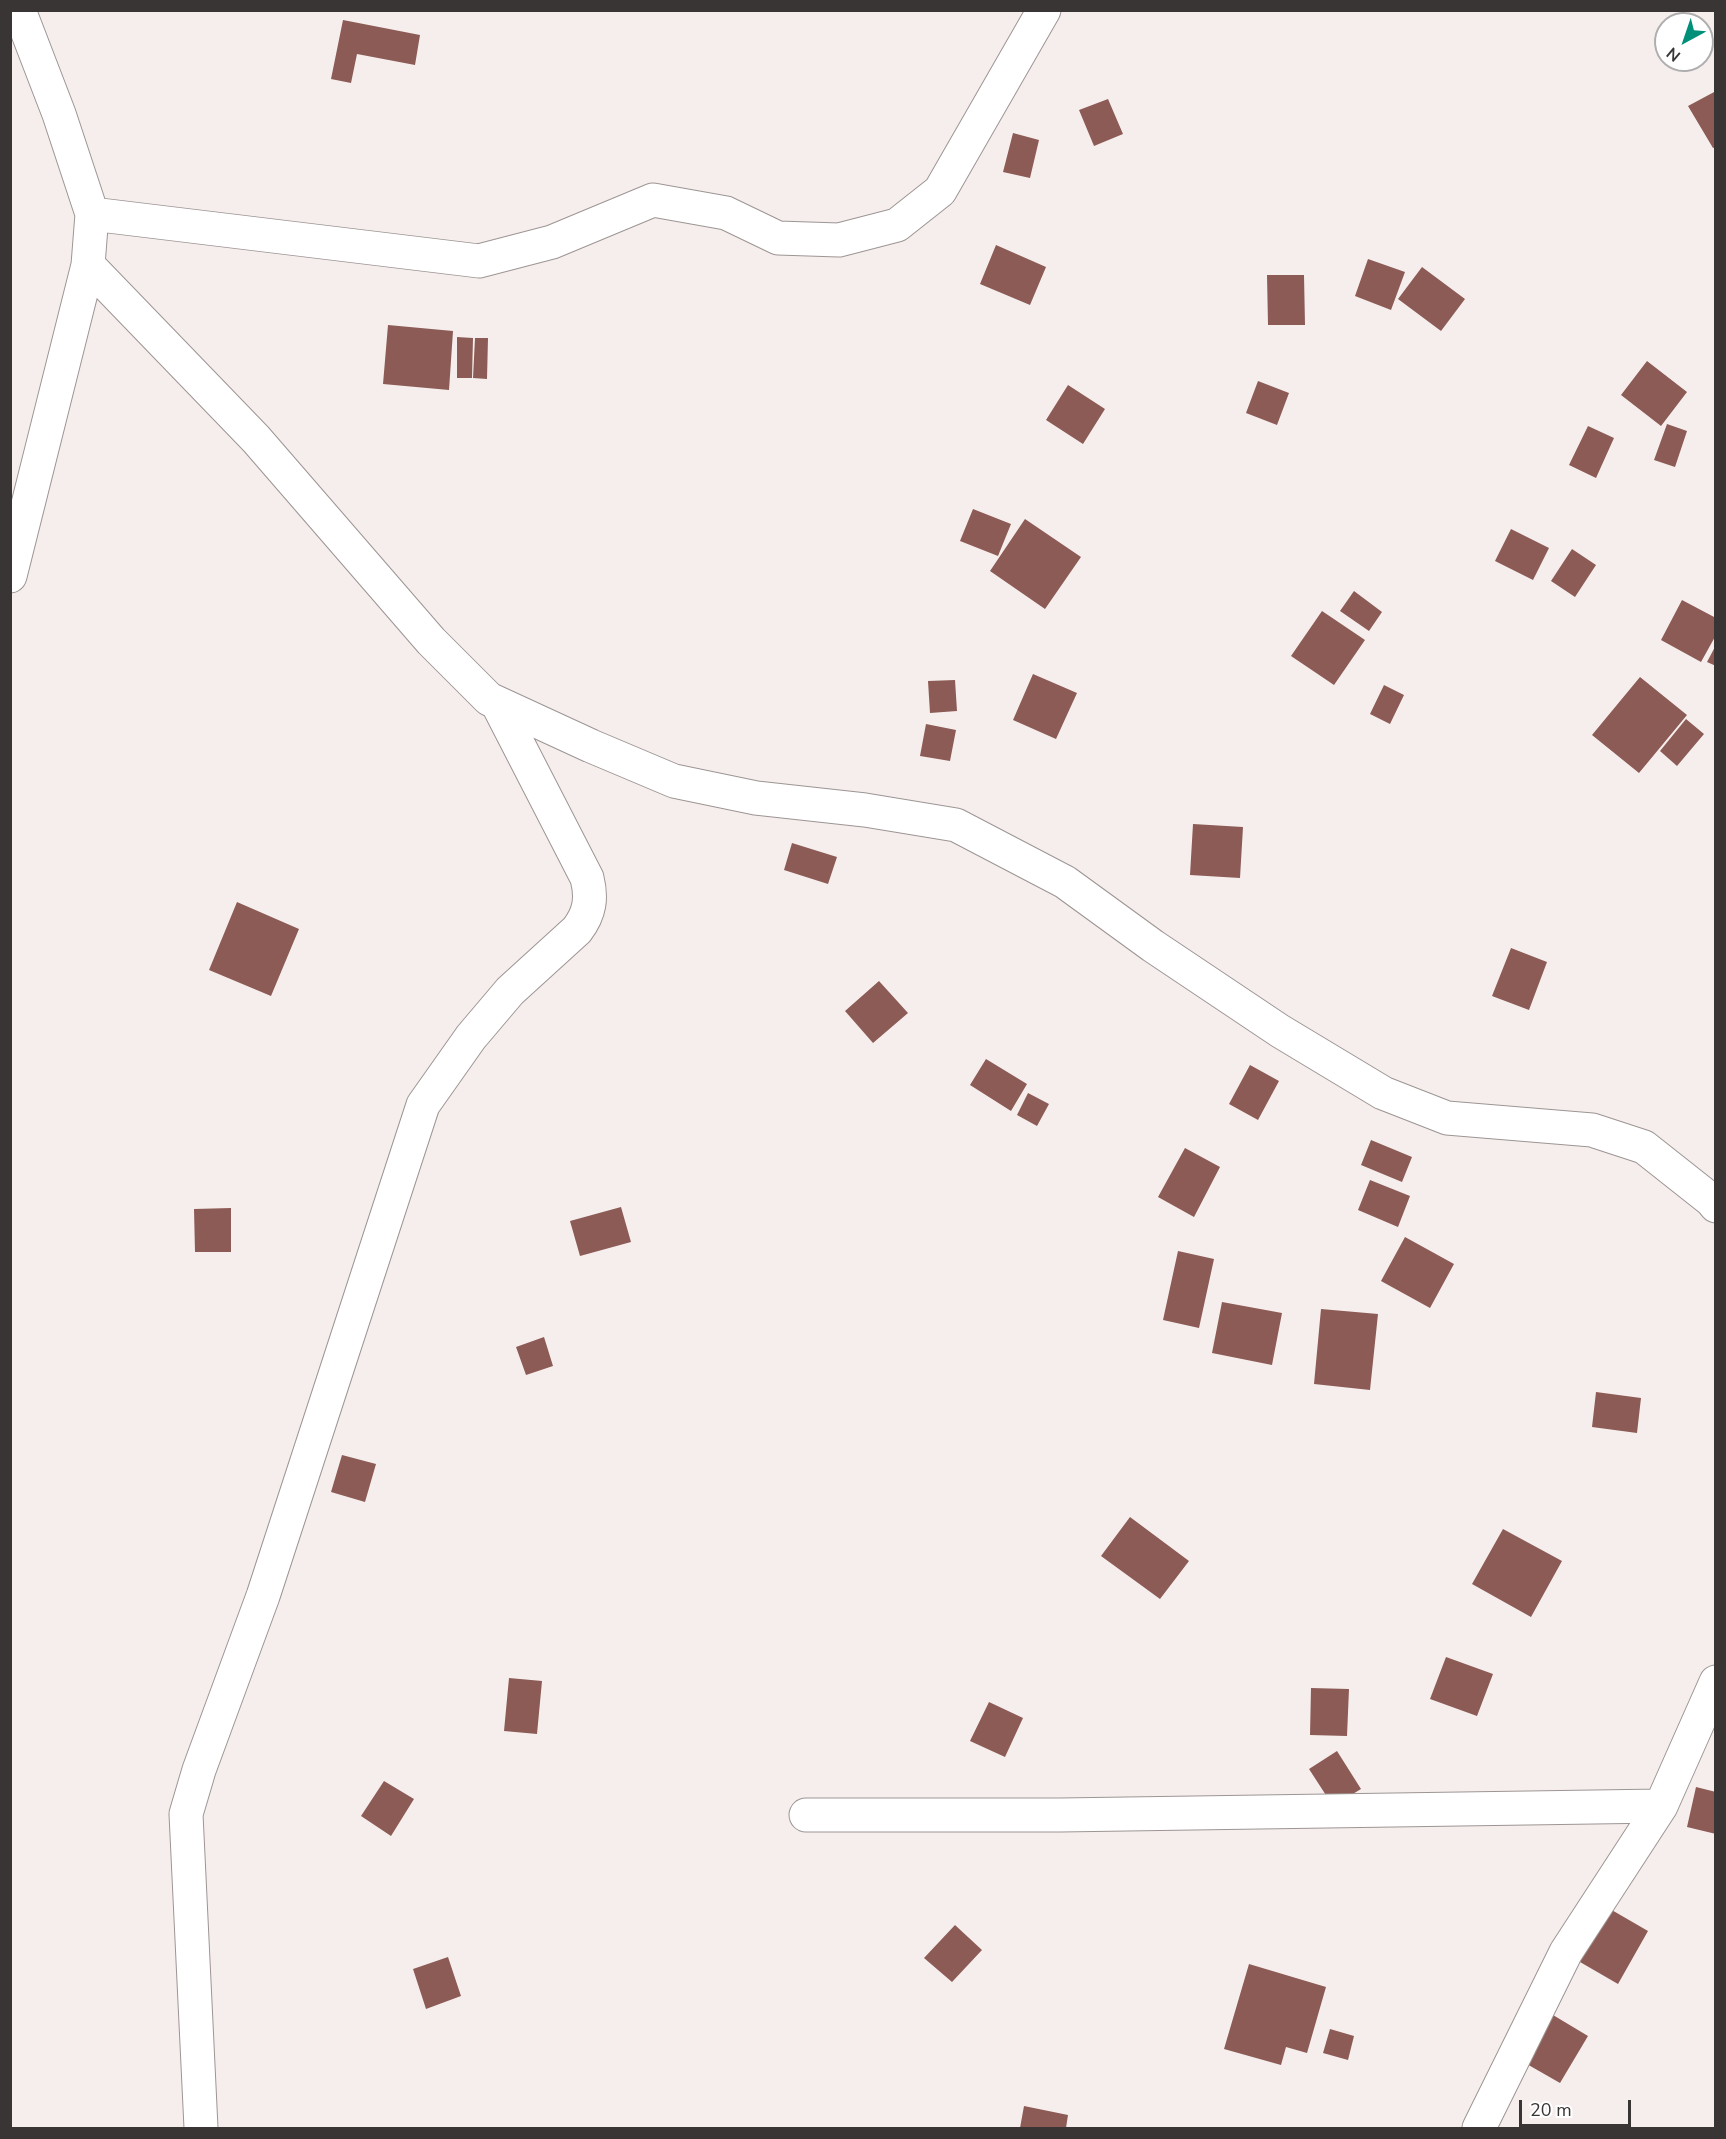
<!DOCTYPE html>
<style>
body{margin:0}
#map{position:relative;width:1726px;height:2139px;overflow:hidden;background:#f6eeed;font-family:"Nunito Sans",sans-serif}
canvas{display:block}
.frame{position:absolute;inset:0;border:12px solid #383534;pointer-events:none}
.north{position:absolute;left:1654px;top:12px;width:60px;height:60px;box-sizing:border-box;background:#fff;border:2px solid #afaeae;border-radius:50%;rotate:220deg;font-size:16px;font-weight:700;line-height:24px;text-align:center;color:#383534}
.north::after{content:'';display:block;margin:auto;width:21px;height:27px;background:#008f79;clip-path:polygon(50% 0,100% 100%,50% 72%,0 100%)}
.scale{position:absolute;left:1519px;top:2100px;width:112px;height:27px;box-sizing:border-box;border:3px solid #383534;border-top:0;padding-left:8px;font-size:18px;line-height:21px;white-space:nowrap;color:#383534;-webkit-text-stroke:4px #fff;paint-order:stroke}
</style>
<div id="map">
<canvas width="1726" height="2139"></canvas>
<div class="frame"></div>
<div class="north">N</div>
<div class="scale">20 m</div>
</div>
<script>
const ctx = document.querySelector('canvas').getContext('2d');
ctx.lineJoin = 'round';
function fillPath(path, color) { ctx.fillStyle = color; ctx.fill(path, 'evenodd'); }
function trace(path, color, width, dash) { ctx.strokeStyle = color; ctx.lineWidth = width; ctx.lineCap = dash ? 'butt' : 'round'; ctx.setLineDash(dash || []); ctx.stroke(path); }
fillPath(new Path2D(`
 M343 20 420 35 415 65 357 54 351 83 331 79Z
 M1716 91V147L1713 148 1688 106Z
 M1108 99 1123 134 1094 146 1079 110Z
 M1013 133 1039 140 1030 178 1003 172Z
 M996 245 1046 267 1030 305 980 284Z
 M1368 259 1405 272 1391 310 1355 296Z
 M1422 267 1465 299 1441 331 1398 299Z
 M1267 275H1304L1305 325H1268Z
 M388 325 453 331 449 390 383 384Z
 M457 337 473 338 472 378H457Z
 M475 338H488L487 379 473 378Z
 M1647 361 1687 392 1661 426 1621 395Z
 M1258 381 1289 393 1277 425 1246 413Z
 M1068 385 1105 409 1083 444 1046 420Z
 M1667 424 1687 431 1675 467 1654 460Z
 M1588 426 1614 438 1596 478 1569 465Z
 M973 509 1011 524 998 556 960 541Z
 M1025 519 1081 557 1045 609 990 571Z
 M1511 529 1549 548 1533 580 1495 561Z
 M1572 549 1596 565 1575 597 1551 581Z
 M1354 591 1382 612 1369 631 1340 611Z
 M1682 600 1716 618V635L1701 662 1661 640Z
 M1322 611 1365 640 1334 685 1291 656Z
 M1716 645V666L1707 662Z
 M1033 674 1077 693 1056 739 1013 720Z
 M1640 677 1687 715 1639 773 1592 735Z
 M955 680 957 711 930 713 928 681Z
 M1384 685 1404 695 1390 724 1370 714Z
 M1686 719 1704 734 1677 766 1660 751Z
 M926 724 956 730 950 761 920 756Z
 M1193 824 1243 827 1240 878 1190 875Z
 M792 843 837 857 828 884 784 870Z
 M237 902 299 929 271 996 209 970Z
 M1511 948 1547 962 1529 1010 1492 996Z
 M879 981 908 1013 873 1043 845 1011Z
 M986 1059 1027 1084 1011 1111 970 1085Z
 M1250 1065 1279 1081 1258 1120 1229 1104Z
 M1028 1093 1049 1104 1037 1126 1017 1115Z
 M1371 1140 1412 1157 1402 1182 1361 1165Z
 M1185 1148 1220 1167 1194 1217 1158 1197Z
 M1370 1180 1410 1196 1398 1227 1358 1210Z
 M621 1207 631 1242 580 1256 570 1221Z
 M231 1208V1252H195L194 1209Z
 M1405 1237 1454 1264 1430 1308 1381 1281Z
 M1178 1251 1214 1259 1199 1328 1163 1320Z
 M1222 1302 1282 1313 1272 1365 1212 1353Z
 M1321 1309 1378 1314 1370 1390 1314 1384Z
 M544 1337 553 1366 526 1375 516 1347Z
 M1596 1392 1641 1398 1637 1433 1592 1427Z
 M342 1455 376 1464 365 1502 331 1492Z
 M1130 1517 1189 1561 1160 1599 1101 1556Z
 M1503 1529 1562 1561 1531 1617 1472 1584Z
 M1446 1657 1493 1674 1477 1716 1430 1699Z
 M509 1678 542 1681 537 1734 504 1731Z
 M1311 1688 1349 1689 1347 1736 1310 1735Z
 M989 1702 1023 1718 1005 1757 970 1741Z
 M1337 1751 1361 1789 1333 1806 1309 1769Z
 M384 1781 414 1799 391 1836 361 1816Z
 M1696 1787 1716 1792V1834L1687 1827Z
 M1610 1909 1648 1931 1618 1984 1580 1962Z
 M955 1925 982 1950 952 1982 924 1958Z
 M448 1957 461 1996 426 2009 413 1969Z
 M1249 1964 1326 1987 1307 2053 1286 2047 1281 2065 1224 2049Z
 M1553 2015 1588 2036 1560 2083 1525 2063Z
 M1330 2029 1354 2036 1348 2060 1323 2053Z
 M1024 2106 1068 2115 1066 2128H1020Z`), '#8c5b55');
const street = new Path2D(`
 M92 214 479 261 552 242 653 200 726 213 778 238 839 240 897 225 940 191 1044 10
 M88 265 256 439 431 641 489 699 591 746 674 781 756 798 865 810 956 825 1065 882 1153 946 1280 1031 1383 1093 1447 1118 1592 1130 1644 1147 1711 1200 1716 1206
 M10 576 88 265 92 214 59 114 19 10
 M806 1815H1060L1661 1806
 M201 2128 186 1814 199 1770 263 1596 423 1105 471 1037 510 991 577 930C590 913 592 898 587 878L497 703
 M1479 2128 1566 1952 1661 1806 1716 1682`);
trace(street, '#9d9594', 35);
trace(street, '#fff', 33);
</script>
